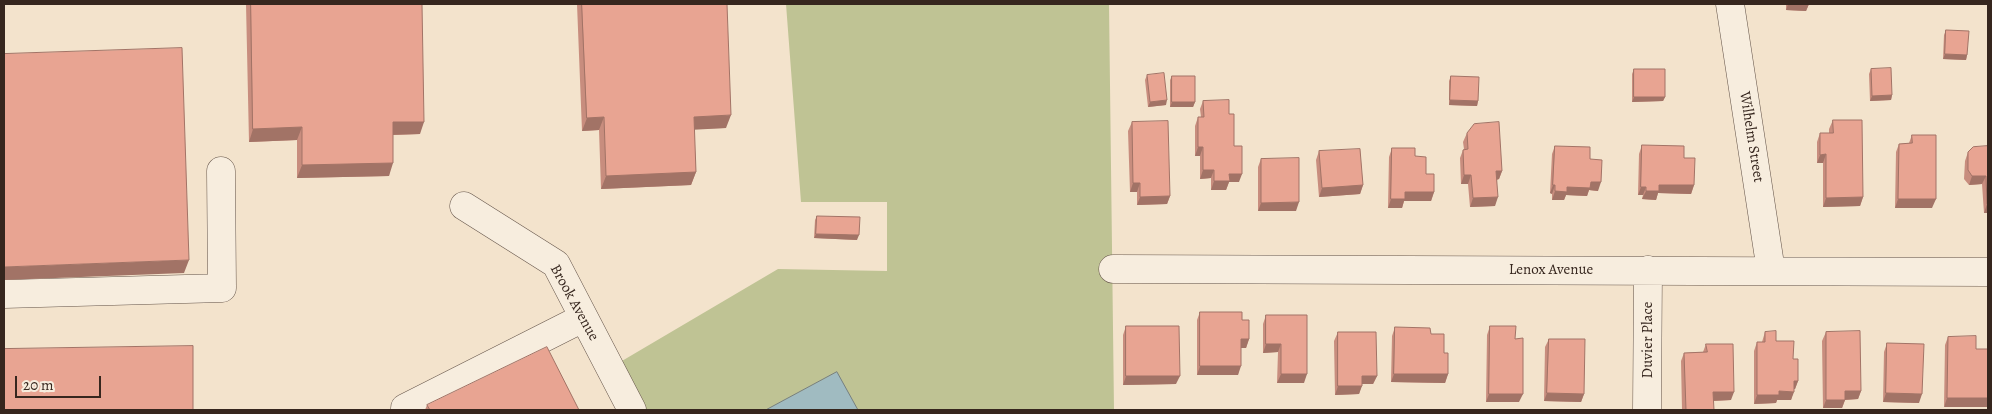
<!DOCTYPE html>
<style>
body{margin:0}
#map{position:relative;width:1992px;height:414px;overflow:hidden;background:#f3e3cc;font-family:Alegreya,serif}
canvas{display:block}
.frame{position:absolute;inset:0;border:5px solid #36261e;pointer-events:none}
.scale{position:absolute;left:15px;top:376px;width:86px;height:22px;box-sizing:border-box;border:2px solid #36261e;border-top:0;padding-left:6px;font-size:15px;line-height:18px;white-space:nowrap;color:#36261e;-webkit-text-stroke:4px #f7edde;paint-order:stroke}
</style>
<div id="map">
<canvas width="1992" height="414"></canvas>
<div class="frame"></div>
<div class="scale">20 m</div>
</div>
<script>
const ctx = document.querySelector('canvas').getContext('2d');
ctx.lineJoin = 'round';
function fillPath(path, color) { ctx.fillStyle = color; ctx.fill(path, 'evenodd'); }
function trace(path, color, width, dash) { ctx.strokeStyle = color; ctx.lineWidth = width; ctx.lineCap = dash ? 'butt' : 'round'; ctx.setLineDash(dash || []); ctx.stroke(path); }
function drawText(font, color, halo, rows, align = 'center') {
  ctx.font = font + ' Alegreya,serif'; ctx.lineWidth = 5; ctx.setLineDash([]); ctx.textBaseline = 'middle'; ctx.strokeStyle = halo; ctx.fillStyle = color; for (const [text, x, y, turn = 0] of rows) {
    ctx.save(); ctx.translate(x, y); ctx.rotate((+turn || 0) * Math.PI / 180); ctx.textAlign = isNaN(turn) ? turn : align; if (halo) ctx.strokeText(text, 0, 0); ctx.fillText(text, 0, 0); ctx.restore();
  }
}
fillPath(new Path2D(`
 M786 4H1109L1114 410H632L610 368 778 269 887 271V202H801Z`), '#bfc394');
const water = new Path2D(`
 M837 372 858 410H766Z`);
fillPath(water, '#a0bbc1');
trace(water, '#767f80', 1);
const minor = new Path2D(`
 M1730 4 1771 271
 M464 206 556 264 632 410
 M1113 269 1988 272
 M4 294 222 288 221 171
 M405 410V408L583 318
 M1647 410 1648 270`);
trace(minor, '#65554a', 29);
trace(minor, '#f7edde', 28);
fillPath(new Path2D(`
 M246 4H422L420 134 393 135 389 176 297 178V140L249 142Z
 M577 4H727L726 128 694 129 696 172 691 185 601 189 599 130 582 131Z
 M1786 4H1809L1806 11 1786 10Z
 M1946 30 1967 55 1966 60 1943 59 1944 35Z
 M1634 69 1665 97 1663 101 1632 102V74Z
 M1871 69 1892 95 1891 100 1870 101 1869 74Z
 M1147 75 1166 105 1148 107 1145 80Z
 M1172 76 1195 102 1193 107H1170V80Z
 M1451 76 1478 101 1477 106 1449 105V81Z
 M1203 101 1229 114 1239 182H1229L1226 190H1211V178L1200 179V156H1195V126L1198 117H1201L1200 109Z
 M1833 120 1863 197 1860 206 1823 207V163H1817V142L1820 133H1829V129Z
 M1132 122 1170 196 1167 204 1137 205V192H1130L1128 131Z
 M1467 133 1502 171 1499 179 1497 180 1495 206 1470 207 1468 184H1461L1460 158 1463 150 1464 149 1463 142Z
 M1912 135 1932 208H1895L1896 152 1899 144 1909 143Z
 M1642 145 1684 158 1694 185 1691 194 1658 193 1656 200 1642 199 1643 195H1638L1639 154Z
 M1555 146 1590 159 1598 191 1589 190 1587 196 1566 195 1564 200H1552V194L1550 193 1552 154Z
 M1988 146V213H1984L1982 184 1969 185 1964 179 1965 161 1968 152Z
 M1392 148 1426 174 1434 192 1431 201H1404L1402 208H1388L1389 157Z
 M1319 151 1363 185 1360 194 1319 197 1316 160Z
 M1261 159 1296 211H1258V167Z
 M817 216 857 240 814 238 815 220Z
 M1200 312 1242 320 1249 339 1246 348H1241L1238 375H1197V320Z
 M1266 315 1304 383H1277L1278 352 1263 353V324Z
 M1126 326 1176 384 1123 385V335Z
 M1490 326 1515 339 1519 402H1486L1487 335Z
 M1395 327 1431 334 1444 353 1448 374 1445 383 1391 382 1392 336Z
 M1338 332 1377 376 1373 384H1362L1359 394 1335 395 1334 341Z
 M1765 332 1793 359 1798 381 1795 389H1794L1791 400H1777L1776 403 1754 404V351L1757 342H1762Z
 M1826 332 1861 391 1858 399 1845 400 1842 408H1823L1822 341Z
 M1948 337 1976 349 1944 407 1945 345Z
 M1549 339 1584 394 1581 402 1544 401 1545 347Z
 M1887 343 1919 403 1883 402 1884 352Z
 M1706 344 1731 400 1713 401V410H1682L1681 361 1684 353 1703 352Z
 M427 405 579 410H425Z`), '#c88d7e');
fillPath(new Path2D(`
 M1788 4H1809L1806 11 1786 10Z
 M1945 54 1967 55 1966 60 1943 59Z
 M1892 95 1891 100 1870 101 1872 96Z
 M1634 97H1665L1663 101 1632 102Z
 M1167 100 1166 105 1148 107 1150 102Z
 M1450 100 1478 101 1477 106 1449 105Z
 M1172 102H1195L1193 107H1170Z
 M731 115 726 128 689 130 694 117Z
 M604 117 599 130 582 131 587 118Z
 M393 122H424L420 134 388 135Z
 M302 127 297 140 249 142 253 129Z
 M1198 147H1203L1200 156H1195Z
 M1826 154 1823 163H1817L1820 155Z
 M393 163 389 176 297 178 302 165Z
 M1203 170H1214L1211 178 1200 179Z
 M1496 171H1502L1499 179 1493 180Z
 M696 172 691 185 601 189 606 176Z
 M1229 174H1242L1239 182H1229L1226 190H1211L1214 181Z
 M1464 175H1471L1468 184H1461Z
 M1972 176H1986L1982 184 1969 185Z
 M1591 182H1601L1598 191 1589 190 1587 196 1566 195 1564 200H1552L1555 191 1567 187Z
 M1133 183H1140L1137 192H1130Z
 M1363 185 1360 194 1319 197 1322 188Z
 M1553 185H1555L1552 194 1550 193Z
 M1659 185H1694L1691 194 1658 193 1656 200 1642 199 1646 191Z
 M1641 187H1646L1643 195H1638Z
 M1405 192H1434L1431 201H1404L1402 208H1388L1391 199Z
 M1170 196 1167 204 1137 205 1140 197Z
 M1498 197 1495 206 1470 207 1473 198Z
 M1863 197 1860 206 1823 207 1826 198Z
 M1898 199H1936L1932 208H1895Z
 M1299 202 1296 211H1258L1261 203Z
 M1987 204H1988V213H1984Z
 M816 234 859 235 857 240 814 238Z
 M189 260 184 273 4 280V267Z
 M1241 339H1249L1246 348H1238Z
 M1266 344H1281L1278 352 1263 353Z
 M1200 366H1241L1238 375H1197Z
 M1281 374H1307L1304 383H1277Z
 M1394 374H1448L1445 383 1391 382Z
 M1126 376H1180L1176 384 1123 385Z
 M1362 376H1377L1373 384H1359Z
 M1794 381H1798L1795 389H1791Z
 M1338 386H1362L1359 394 1335 395Z
 M1779 391 1794 392 1791 400H1777L1776 403 1754 404 1757 395Z
 M1845 391H1861L1858 399 1842 400Z
 M1713 392H1734L1731 400 1710 401Z
 M1547 393 1584 394 1581 402 1544 401Z
 M1886 393 1922 394 1919 403 1883 402Z
 M1489 394H1523L1519 402H1486Z
 M1947 398H1988V407H1944Z
 M1826 400H1845L1842 408H1823Z`), '#a27366');
const building = new Path2D(`
 M251 4H422L424 122H393V163L302 165V127L253 129Z
 M582 4H727L731 115 694 117 696 172 606 176 604 117 587 118Z
 M1946 30 1969 31 1967 55 1945 54Z
 M182 48 189 260 4 267V54Z
 M1891 68 1892 95 1872 96 1871 69Z
 M1634 69H1665V97H1634Z
 M1164 73 1167 100 1150 102 1147 75Z
 M1172 76H1195V102H1172Z
 M1451 76 1479 77 1478 101 1450 100Z
 M1229 100V114H1234V146H1242V174H1229L1230 181H1214V170H1203V147H1198V117H1204L1203 101Z
 M1833 120H1862L1863 197 1826 198V154L1820 155V133H1833Z
 M1168 121 1170 196 1140 197V183H1133L1132 122Z
 M1499 122 1502 171H1496L1498 197 1473 198 1471 175H1464L1463 150 1468 149 1467 133 1474 124Z
 M1912 135H1936V199H1898L1899 144 1912 143Z
 M1642 145 1684 146V158H1695L1694 185H1659V191H1646V187H1641Z
 M1555 146 1590 147V159L1602 160 1601 182H1591L1590 188 1567 187V192L1555 191V185H1553Z
 M1988 146V204H1987L1986 176H1972L1968 170V152L1973 147Z
 M1392 148H1415V156L1426 157V174H1434V192H1405V199H1391Z
 M1360 149 1363 185 1322 188 1319 151Z
 M1299 158V202L1261 203V159Z
 M817 216 860 217 859 235 816 234Z
 M1200 312H1242V320H1249V339H1241V366H1200Z
 M1266 315H1307V374H1281V344H1266Z
 M1126 326H1179L1180 376H1126Z
 M1490 326H1516L1515 339 1523 338V394H1489Z
 M1395 327 1430 328 1431 334H1444V353H1448V374H1394Z
 M1776 331V341H1794L1793 359H1798V381H1794V392L1779 391V395H1757V342H1765V332Z
 M1860 331 1861 391H1845V400H1826V332Z
 M1338 332H1376L1377 376H1362V386H1338Z
 M1976 336V349H1988V398H1947L1948 337Z
 M1549 339H1585L1584 394 1547 393Z
 M1887 343 1924 344 1922 394 1886 393Z
 M1706 344H1733L1734 392H1713L1714 410H1686L1684 353 1707 352Z
 M193 346V410H4V349Z
 M547 347 579 410H430L427 405Z`);
fillPath(building, '#e8a492');
trace(building, '#a27366', 1);
drawText('15px', '#36261e', '#f7edde', [
 ["Wilhelm Street",1751,137,81],
 ["Lenox Avenue",1551,270],
 ["Brook Avenue",574,303,61],
 ["Duvier Place",1648,340,-90]
]);
</script>
